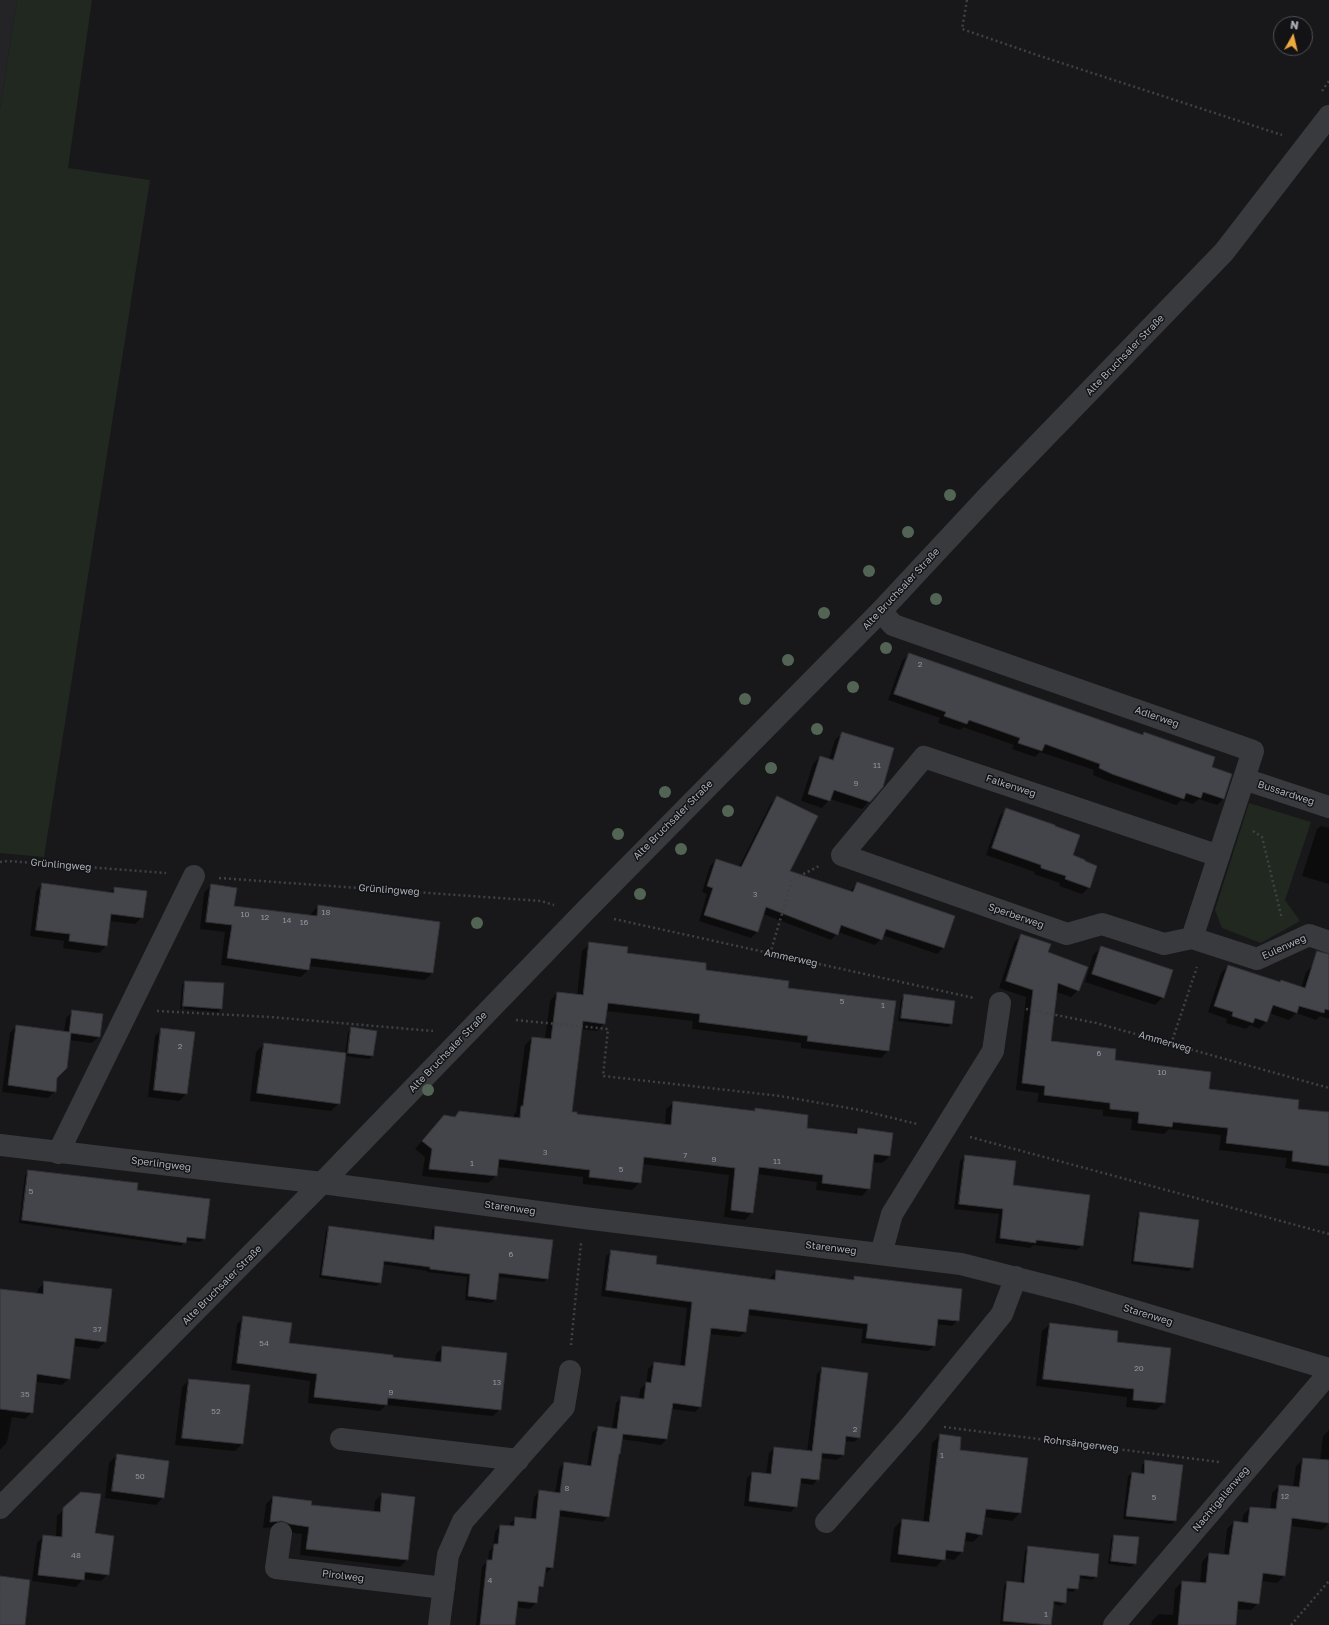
<!DOCTYPE html>
<meta charset="utf-8">
<style>
body{margin:0}
#map{position:relative;width:1329px;height:1625px;overflow:hidden;background:#18181a;font-family:"Golos Text",sans-serif}
canvas{display:block}
.north{position:absolute;left:1273px;top:16px;width:40px;height:40px;box-sizing:border-box;background:#131315;border:1px solid #4f5157;border-radius:50%;rotate:8deg;font-size:11px;font-weight:700;line-height:16px;text-align:center;color:#aaafb9}
.north::after{content:'';display:block;margin:auto;width:14px;height:18px;background:#edaa3d;clip-path:polygon(50% 0,100% 100%,50% 72%,0 100%)}
</style>
<div id="map">
<canvas width="1329" height="1625"></canvas>
<div class="north">N</div>
</div>
<script>
const ctx = document.querySelector('canvas').getContext('2d');
ctx.lineJoin = 'round';
function fillPath(path, color) { ctx.fillStyle = color; ctx.fill(path, 'evenodd'); }
function trace(path, color, width, dash) { ctx.strokeStyle = color; ctx.lineWidth = width; ctx.lineCap = dash ? 'butt' : 'round'; ctx.setLineDash(dash || []); ctx.stroke(path); }
function drawText(font, color, halo, rows, align = 'center') {
  ctx.font = font + ' "Golos Text",sans-serif'; ctx.lineWidth = 3; ctx.setLineDash([]); ctx.textBaseline = 'middle'; ctx.strokeStyle = halo; ctx.fillStyle = color; for (const [text, x, y, turn = 0] of rows) {
    ctx.save(); ctx.translate(x, y); ctx.rotate((+turn || 0) * Math.PI / 180); ctx.textAlign = isNaN(turn) ? turn : align; if (halo) ctx.strokeText(text, 0, 0); ctx.fillText(text, 0, 0); ctx.restore();
  }
}
fillPath(new Path2D(`
 M0 0H17L0 110Z`), '#242427');
fillPath(new Path2D(`
 M17 0H92L68 168 150 180 44 857 0 853V110Z
 M1249 803 1311 822 1285 900 1300 921 1261 943 1222 928 1215 910Z`), '#202820');
fillPath(new Path2D(`
 M909 654 1141 736 1144 733 1211 767 1231 775 1223 799 1217 805 1199 799 1193 804 1181 800 1176 805 1105 780 1093 775 1094 770 1040 752 1035 757 1012 749 1014 745 963 727 960 730 938 723 940 718 888 700 902 661Z
 M842 733 869 801 862 809 830 799 822 808 801 801 813 764 820 757 829 759 835 740Z
 M777 797 788 872 850 892 857 883 954 916 943 948 937 954 882 935 881 939 875 945 838 932 831 940 763 914 757 932 751 938 699 921 707 894 702 892 710 866 716 860 739 867 771 803Z
 M1007 809 1072 856 1089 887 1082 894 1059 886 1060 883 1034 874 1035 872 986 855 1000 815Z
 M1321 826 1329 828V884L1302 876 1317 829Z
 M42 884 109 893 115 888 142 917 135 924 109 921 106 946 99 953 63 948 64 941 30 936 36 891Z
 M211 885 233 907 311 917V914L318 906 432 973 425 980 309 966V969L301 977 221 965 225 932 200 929 204 893Z
 M1021 935 1047 953 1078 990 1071 997 1056 992 1049 1042 1208 1090 1297 1110 1329 1114V1174L1285 1168 1287 1158 1219 1150 1221 1135 1169 1129 1164 1134 1131 1130 1132 1119 1103 1116V1110L1037 1102 1039 1093 1016 1090 1026 997 999 988 1014 943Z
 M590 943 626 954 787 988 894 1002 888 1051 881 1058 801 1048V1043L692 1029 693 1021 606 1011 604 1023 597 1031 581 1029 571 1113 575 1115 665 1125 666 1109 674 1102 753 1111 755 1109 806 1129 853 1134 858 1129 890 1156 882 1163 872 1162 869 1188 862 1196 816 1190 817 1182 757 1174 752 1212 745 1220 724 1217 729 1175 642 1164 640 1182 632 1190 583 1184V1177L497 1167 496 1176 488 1183 422 1176 425 1157 415 1149 444 1116 453 1118 460 1112 514 1119V1114L516 1112 525 1045 532 1038 545 1039 550 1001 557 993 577 996 582 951Z
 M1101 948 1163 997 1155 1005 1085 982 1093 955Z
 M1313 965 1329 970V1019L1320 1016 1316 1020 1296 1013 1289 1020 1269 1013 1266 1022 1259 1029 1250 1025 1246 1029 1226 1023 1227 1019 1208 1012 1221 973 1228 966 1280 983 1301 988 1306 972Z
 M185 982 221 1009 218 1012 184 1009 186 984H184L182 1009H180L182 985Z
 M905 995 951 1024 948 1027 898 1021 901 999Z
 M73 1011 99 1036 92 1043 69 1040 56 1078 55 1091 48 1098 2 1092 10 1033 17 1026 64 1032 66 1018Z
 M351 1028 373 1056 369 1059 345 1056 339 1103 331 1111 250 1101 256 1052 264 1044 345 1054 348 1032Z
 M162 1029 186 1094 179 1101 148 1097 155 1036Z
 M965 1156 1012 1186 1082 1245 1077 1250 1033 1245 1030 1248 995 1243 999 1214 954 1209 960 1161Z
 M29 1172 136 1191 204 1239 200 1242 185 1240 181 1246 19 1223 25 1175Z
 M1140 1213 1192 1267 1189 1271 1131 1264 1137 1217Z
 M330 1227 431 1241 432 1230 436 1227 547 1279 544 1282 498 1277 495 1300 491 1303 465 1300 467 1277 427 1272V1271L382 1264 380 1283 376 1286 319 1278 326 1230Z
 M612 1251 655 1265 770 1280 771 1277 777 1271 851 1281 854 1277 958 1320 952 1326 937 1324 934 1346 928 1351 861 1343 863 1329 747 1315 745 1332 739 1337 709 1334 700 1407 695 1412 671 1409 667 1439 661 1445 621 1439 619 1454 617 1456 608 1516 603 1522 558 1516 552 1568 546 1573H544L542 1586 537 1591 536 1603 530 1609 516 1607 514 1625H476L482 1567 488 1561 489 1551 493 1548 495 1532 500 1526 510 1527V1523L516 1518 531 1519 534 1497 540 1491 555 1493 559 1469 564 1463 587 1467 592 1433 598 1427 612 1429 616 1403 622 1397 639 1399 640 1389 646 1384 648 1369 654 1363 680 1367 687 1308 601 1296 606 1256Z
 M45 1283 105 1342 98 1349 73 1346 69 1378 62 1385 35 1382 32 1412 25 1419 12 1417 7 1442 0 1450V1291L37 1295 38 1289ZM9 1409 27 1411V1413L9 1411Z
 M244 1317 288 1344 435 1362 436 1354 443 1347 500 1409 493 1416 386 1405 380 1411 308 1403 310 1381 231 1370 237 1324Z
 M1050 1324 1116 1343 1164 1403 1156 1410 1126 1407 1127 1397 1036 1386 1042 1331Z
 M822 1368 859 1437 854 1442 844 1441 843 1455 837 1460 820 1458 818 1479 813 1485 799 1483 796 1506 791 1512 744 1506 747 1478 753 1473 766 1475 769 1453 774 1448 807 1452 817 1374Z
 M189 1380 242 1444 235 1451 175 1445 182 1387Z
 M1329 1430V1523L1322 1530 1290 1526 1284 1576 1277 1583 1261 1581 1258 1603 1251 1610 1236 1609 1235 1625H1151L1152 1621 1159 1614 1173 1615 1175 1589 1182 1582 1200 1584 1202 1562 1209 1554 1224 1556 1227 1529 1234 1522 1242 1523 1243 1515 1250 1508 1270 1510 1272 1493 1279 1486 1293 1487 1296 1466 1303 1459 1320 1461 1323 1436Z
 M940 1435 959 1450 1020 1513 1012 1521 984 1517 981 1534 973 1542 964 1541 962 1552 954 1560 944 1558 936 1567 890 1562 894 1528 902 1520 923 1523 932 1443Z
 M117 1455 163 1497 156 1505 105 1498 109 1463Z
 M1146 1461 1175 1521 1172 1524 1123 1519 1128 1476 1132 1473 1141 1474 1142 1465Z
 M81 1493 108 1574 101 1581 83 1579 76 1587 32 1581 37 1543 44 1536 56 1537 57 1516Z
 M382 1494 407 1560 400 1567 300 1555 302 1534 282 1531 275 1527 263 1528 266 1504 273 1497 310 1506 374 1512 375 1501Z
 M1115 1536 1135 1563 1131 1567 1108 1564 1111 1539Z
 M1029 1547 1096 1577 1092 1580 1078 1578 1077 1588 1073 1592 1066 1591 1065 1602 1061 1606 1053 1604 1050 1625 1000 1624 1004 1586 1007 1582 1021 1583 1025 1551Z`), '#0007');
const building = new Path2D(`
 M909 653 1143 735 1144 732 1215 757 1212 767 1232 774 1224 799 1203 792 1201 798 1186 793 1184 799 1112 774 1099 768 1100 764 1045 744 1042 751 1018 743 1020 738 969 720 967 724 944 716 946 712 894 694Z
 M842 732 894 748 883 787 870 802 834 790 830 801 808 794 820 756 833 760Z
 M777 796 818 816 790 871 853 892 857 882 955 916 944 948 886 929 882 940 841 925 838 935 766 907 758 932 704 915 713 888 707 886 716 859 741 867Z
 M1006 808 1055 825V826L1080 835 1073 855 1085 860V861L1097 866 1090 888 1065 879 1066 876 1041 868V865L992 848Z
 M42 883 114 893V887L147 891 143 918 111 914 107 946 69 941 70 934 36 930Z
 M211 884 237 888 234 906 317 916 318 905 440 922 433 973 311 958 309 970 227 958 232 925 206 922Z
 M1021 934 1051 944 1048 952 1088 967 1079 991 1058 983 1051 1041 1116 1049 1115 1060 1211 1072 1209 1089 1299 1100 1298 1109 1329 1112V1166L1292 1161 1293 1151 1226 1143 1228 1128 1173 1122 1172 1127 1138 1123 1139 1112 1110 1109V1103L1044 1095 1045 1086 1022 1083 1033 990 1006 981Z
 M589 942 628 947 627 953 706 963V970L789 981 788 988 896 1001 889 1051 807 1041 808 1036 699 1022 700 1014 608 1003 605 1024 583 1021 572 1112H577V1114L671 1125 673 1101 755 1111V1108L808 1115 807 1128 857 1134 858 1128 893 1133 890 1156 874 1154 870 1189 822 1183 823 1175 759 1167 753 1213 731 1210 735 1168 644 1157 641 1183 589 1177 590 1170 499 1159 497 1176 429 1169 432 1149 422 1141 444 1115 455 1117 459 1111 520 1118 521 1106H523L532 1037 551 1039 557 992 583 995Z
 M1101 946 1173 970 1164 998 1092 974Z
 M1317 951 1329 954V1010L1325 1009 1324 1013 1299 1006 1297 1013 1273 1005 1267 1022 1255 1018 1253 1023 1232 1016 1233 1012 1214 1006 1228 965 1280 982 1281 980 1305 988Z
 M185 981 224 983 222 1009 183 1006Z
 M904 994 955 1001 952 1024 901 1018Z
 M72 1010 103 1014 100 1037 71 1033 67 1068 57 1078 56 1092 8 1085 16 1025 69 1032Z
 M351 1027 377 1031 373 1056 348 1053Z
 M161 1028 195 1032 187 1094 154 1090Z
 M264 1043 346 1053 340 1104 257 1093Z
 M965 1155 1016 1161 1013 1185 1090 1195 1083 1246 1036 1240V1243L1000 1238 1003 1209 959 1204Z
 M28 1170 138 1183 137 1190 210 1199 205 1239 187 1237 186 1243 22 1220Z
 M1140 1212 1199 1220 1193 1268 1134 1261Z
 M329 1226 434 1240 435 1226 553 1240 548 1279 499 1273 496 1300 468 1296 470 1274 430 1269V1267L384 1261 381 1283 322 1275Z
 M611 1250 657 1256 656 1264 775 1280 776 1270 854 1280V1276L962 1289 959 1321 938 1319 935 1346 866 1338 868 1324 749 1309 746 1332 711 1328 701 1407 673 1403 667 1439 623 1434 620 1454H619L609 1517 560 1510 553 1568 546 1567 543 1587 539 1586 537 1603 518 1601 515 1625H480L487 1560H492L494 1544H498L500 1525 514 1526 515 1517 536 1519 539 1490 560 1493 564 1462 591 1466 598 1426 617 1429 621 1396 644 1399 646 1382 651 1383 654 1362 685 1366 692 1302 606 1290Z
 M44 1281 112 1289 106 1342 75 1338 70 1379 37 1374 33 1413 0 1409V1289L43 1294Z
 M243 1316 292 1323 289 1343 393 1355V1357L441 1362 442 1346 507 1353 501 1410 388 1398 387 1405 314 1397 317 1374 237 1363Z
 M1050 1323 1118 1331 1117 1342 1171 1348 1165 1403 1133 1400 1134 1389 1043 1379Z
 M822 1367 868 1373 860 1438 846 1436 844 1455 822 1453 819 1480 801 1478 797 1507 749 1501 752 1472 771 1474 774 1447 812 1451Z
 M189 1379 250 1385 243 1444 182 1438Z
 M940 1434 961 1437 960 1450 1028 1458 1021 1513 986 1509 982 1535 966 1532 963 1552 946 1550 945 1560 898 1554 902 1519 929 1522Z
 M117 1454 169 1461 164 1498 112 1491Z
 M1303 1458 1329 1460V1523L1292 1518 1285 1576 1263 1573 1259 1604 1238 1601 1236 1625H1178L1182 1581 1206 1583 1209 1553 1229 1555 1234 1521 1248 1523 1250 1507 1276 1509 1279 1485 1299 1487Z
 M1145 1460 1183 1465 1176 1521 1126 1516 1132 1472 1144 1474Z
 M81 1492 101 1494 95 1533 114 1536 109 1575 85 1572 84 1580 38 1575 43 1535 62 1537 63 1508Z
 M382 1493 415 1497 408 1560 306 1549 309 1527 290 1524 282 1521 270 1522 273 1496 312 1501 311 1505 380 1512Z
 M1114 1535 1139 1537 1136 1564 1111 1561Z
 M1028 1546 1099 1554 1097 1577 1080 1575 1078 1589 1067 1588 1066 1603 1054 1601 1051 1625 1003 1621 1007 1581 1024 1583Z
 M0 1576 30 1580 25 1625H0Z`);
fillPath(building, '#44454a');
trace(building, '#323236', 1);
trace(new Path2D(`
 M967 0 962 29 1040 56 1282 135
 M1322 91 1329 81
 M1253 831 1262 837 1282 919
 M0 862 7 861 166 873
 M219 878 541 901 554 905
 M614 919 974 998
 M770 954 792 880 819 866
 M1026 1009 1096 1023 1329 1088
 M157 1011 270 1017 433 1031
 M516 1020 608 1029 603 1076 780 1096 860 1110 917 1124
 M1171 1044 1197 967
 M970 1137 1329 1234
 M571 1345 581 1243
 M944 1427 1219 1462
 M1291 1625 1329 1581`), '#3f4145', 2.5, [2, 3]);
trace(new Path2D(`
 M881 611 893 625 1253 751 1192 938
 M1244 779 1329 807
 M1192 938 1164 944 1102 924 1067 934 842 855 924 757 1219 856
 M1192 938 1257 959 1309 935 1329 942
 M0 1145 322 1183 584 1218 961 1264 1075 1293 1329 1369
 M58 1153 194 876
 M881 1254 892 1214 993 1051 1000 1003
 M341 1439 518 1460
 M0 1508 322 1183 584 912 881 611 991 493 1224 252 1329 116
 M826 1522 913 1423 1002 1314 1016 1277
 M281 1533 276 1568 444 1588
 M439 1625 448 1555 463 1521 564 1407 570 1371
 M1114 1625 1329 1373`), '#393a3e', 22);
ctx.fillStyle = '#526454';
for (const [x, y] of [
 [950,495],
 [908,532],
 [869,571],
 [936,599],
 [824,613],
 [886,648],
 [788,660],
 [853,687],
 [745,699],
 [817,729],
 [771,768],
 [665,792],
 [728,811],
 [618,834],
 [681,849],
 [640,894],
 [477,923],
 [428,1090]
]) { ctx.beginPath(); ctx.arc(x, y, 6, 0, 2 * Math.PI); ctx.fill(); }
drawText('8px', '#90949d', null, [
 ["2",920,664],
 ["11",877,765],
 ["9",856,783],
 ["3",755,894],
 ["18",326,912],
 ["10",245,914],
 ["12",265,917],
 ["14",287,920],
 ["16",304,922],
 ["5",842,1001],
 ["1",883,1005],
 ["2",180,1046],
 ["6",1099,1053],
 ["10",1162,1072],
 ["3",545,1152],
 ["7",685,1155],
 ["9",714,1159],
 ["11",777,1161],
 ["1",472,1163],
 ["5",621,1169],
 ["5",31,1191],
 ["6",511,1254],
 ["37",97,1329],
 ["54",264,1343],
 ["20",1139,1368],
 ["13",497,1382],
 ["9",391,1392],
 ["35",25,1394],
 ["52",216,1411],
 ["2",855,1429],
 ["1",942,1455],
 ["50",140,1476],
 ["8",567,1488],
 ["12",1285,1496],
 ["5",1154,1497],
 ["48",76,1555],
 ["4",490,1580],
 ["1",1046,1614]
]);
drawText('10px', '#aaafb9', '#131315', [
 ["Alte Bruchsaler Straße",1125,355,-46],
 ["Alte Bruchsaler Straße",901,589,-47],
 ["Adlerweg",1157,717,19],
 ["Falkenweg",1011,786,18],
 ["Bussardweg",1286,793,18],
 ["Alte Bruchsaler Straße",673,820,-45],
 ["Grünlingweg",61,865,5],
 ["Grünlingweg",389,890,4],
 ["Sperberweg",1016,916,19],
 ["Eulenweg",1284,947,-24],
 ["Ammerweg",791,958,12],
 ["Ammerweg",1165,1042,16],
 ["Alte Bruchsaler Straße",448,1052,-46],
 ["Sperlingweg",161,1164,7],
 ["Starenweg",510,1208,8],
 ["Starenweg",831,1248,7],
 ["Alte Bruchsaler Straße",222,1285,-45],
 ["Starenweg",1148,1315,17],
 ["Rohrsängerweg",1081,1444,7],
 ["Nachtigallenweg",1221,1499,-50],
 ["Pirolweg",343,1576,7]
]);
</script>
